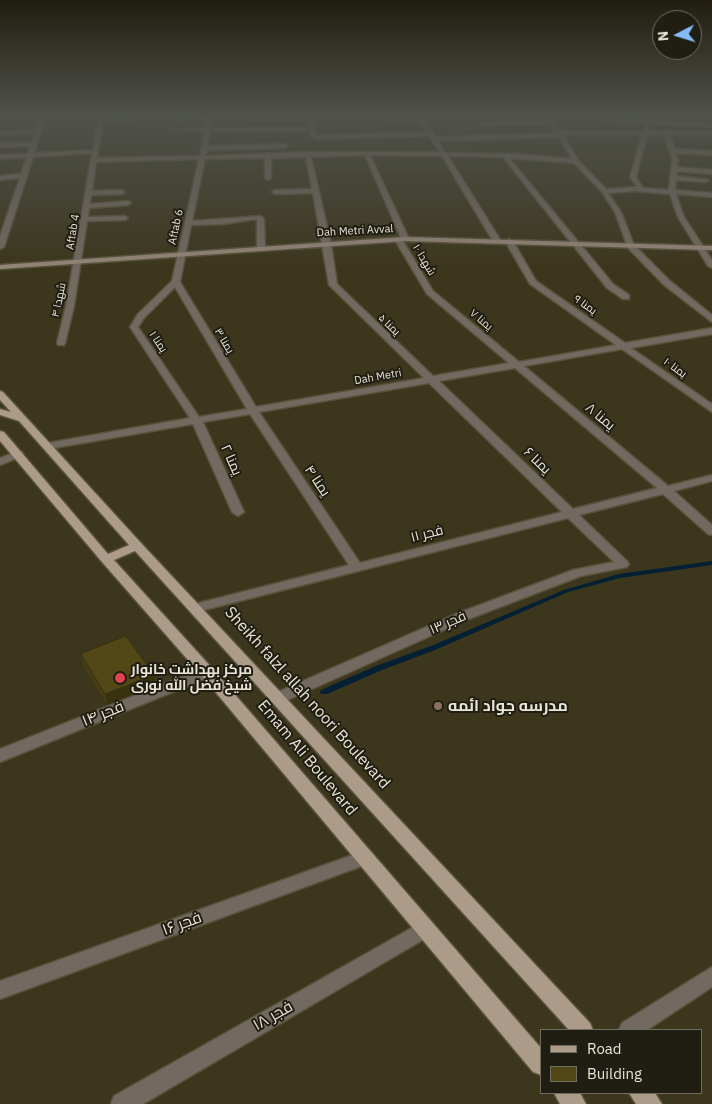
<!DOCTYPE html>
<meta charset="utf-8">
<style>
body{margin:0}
#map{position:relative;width:712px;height:1104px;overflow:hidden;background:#3c361d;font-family:"IBM Plex Sans",sans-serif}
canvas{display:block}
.legend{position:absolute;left:540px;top:1029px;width:162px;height:65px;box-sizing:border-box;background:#201d12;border:1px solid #706d60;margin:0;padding:6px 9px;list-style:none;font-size:15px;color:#e8e4d6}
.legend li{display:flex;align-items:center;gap:10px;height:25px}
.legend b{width:25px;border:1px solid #706d60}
.north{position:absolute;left:652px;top:10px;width:50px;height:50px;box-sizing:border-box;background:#201d12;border:1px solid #706d60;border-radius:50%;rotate:265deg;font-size:14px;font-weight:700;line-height:20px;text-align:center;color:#e8e4d6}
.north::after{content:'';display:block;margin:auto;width:18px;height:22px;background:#85bbfb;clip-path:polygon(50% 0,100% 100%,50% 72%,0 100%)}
</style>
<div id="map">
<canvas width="712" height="1104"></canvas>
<ul class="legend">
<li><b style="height:6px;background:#ac9b88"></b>Road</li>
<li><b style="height:14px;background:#524716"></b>Building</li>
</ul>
<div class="north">N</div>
</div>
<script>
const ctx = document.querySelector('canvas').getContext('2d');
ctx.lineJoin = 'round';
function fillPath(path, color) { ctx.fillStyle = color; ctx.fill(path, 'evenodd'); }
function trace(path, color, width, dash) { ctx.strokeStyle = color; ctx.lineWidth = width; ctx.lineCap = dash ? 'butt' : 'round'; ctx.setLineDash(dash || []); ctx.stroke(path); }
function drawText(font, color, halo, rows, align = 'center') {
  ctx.font = font + ' "IBM Plex Sans",Cairo,sans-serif'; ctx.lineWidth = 4; ctx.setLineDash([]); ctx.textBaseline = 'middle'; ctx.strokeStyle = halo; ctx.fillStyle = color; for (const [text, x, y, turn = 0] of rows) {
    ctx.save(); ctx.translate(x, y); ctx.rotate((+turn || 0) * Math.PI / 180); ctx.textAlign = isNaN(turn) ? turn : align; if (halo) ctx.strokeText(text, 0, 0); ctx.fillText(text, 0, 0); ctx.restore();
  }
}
fillPath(new Path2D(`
 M712 561V565L620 578 568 592 435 650 382 670 327 694H321L320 692 321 690 376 666 431 646 564 590 619 574Z`), '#032034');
const street = new Path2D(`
 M41 116H46L34 153 93 150 99 116H103V118H135L133 121H103L97 158 200 156 205 131 170 130 206 128 208 120 176 119 209 116H214L211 128 311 127V116H316V134L318 135 427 132 421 122H389L383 116H388L390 119H420L418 116H422L436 137 557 133 548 124 482 125 479 123 545 121 542 116C551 116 555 125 560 131H643L647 124 650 126 648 131H712V135H670L675 149 712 151V155L676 153 678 159 677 167 712 170V174L677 171 676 176 709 180 706 182 676 180 675 190 712 193V197L676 194 684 217 712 260V268L708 266 678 217 670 194 635 191 608 193 621 212 634 245 670 281 712 315V322L664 285 628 248 615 212 602 192 574 163 509 158 613 284 629 295V299H623L607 288 503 157 448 156 501 241 497 243 493 241 442 156 370 155 409 239 403 241 433 291 519 362 616 345 530 284 505 241 509 239 513 241 536 281 625 343 712 328V334L631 348 712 404V412L622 349 524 366 668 486 712 475V481L674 491 712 525V535L708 534 663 494 579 515 627 561 629 564 627 567 581 576 466 620 283 702 278 703 273 702 271 698 273 694 456 614 573 570 614 562 568 518 196 612 191 611 189 608 191 605 349 565 250 414 203 422 244 512 238 516 232 512 193 424 48 449 43 446 48 443 190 418 130 327 138 314 172 281 199 159 96 162 92 191 122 190 125 192 122 194 91 195 90 204 128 201 131 203 128 205 89 208 88 217 125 216 128 218 125 220 87 221 74 306 65 343 64 345H58L57 343 66 306 92 153 33 157 4 247 0 249V236L20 178 0 180V176L21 174 27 157 0 159V155L28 154 30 146 0 147V143L32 142 35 133 0 135V131L36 130ZM210 131H311V136L317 139 429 136 440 152H308L205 156 207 150 285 148 288 146 285 144 207 146ZM563 135H642L630 177 637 187 606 189 578 160ZM647 135H664L672 159 669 190 643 188 636 177ZM559 137 572 159 516 154 445 153 438 141ZM365 155 401 238 395 240 427 294 509 363 433 376 337 284 331 244 311 157ZM306 157 312 189 275 190 272 192 275 194 313 193 329 285 424 378 256 407 180 282 191 225 223 224 257 219V248L261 250 265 248 264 219 261 216 192 221 205 159 265 158V178L268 180 271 178V158ZM175 287 247 409 199 417 138 327 144 318ZM515 368 657 488 573 509 439 381ZM429 383 562 512 360 563 259 412Z
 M604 119 712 123V127L602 122Z
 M18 451 22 452 23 454 22 456 0 465V458Z
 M207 667 212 668 214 672 212 676 0 762V749Z
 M364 851 370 853 373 858 370 863 0 999V981Z
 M424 921 431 923 433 929 431 935 143 1104H111L114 1096Z
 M712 967V987L647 1030H619L622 1023Z`);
const secondary = new Path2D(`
 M405 237 712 246V250L405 241 0 269V265Z`);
const primary = new Path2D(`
 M0 391 3 392 141 543 590 1023 593 1030H569L135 551 114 560 212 668 541 1048V1075L533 1072 202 676 102 562 0 441V431L4 432 108 554 129 545 19 421 0 415V409L11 412 0 400Z
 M554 1093H580L586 1104H560Z
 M629 1093H655L662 1104H636Z`);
trace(street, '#58523b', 3);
trace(secondary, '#58523b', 3);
trace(primary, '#58523b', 3);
fillPath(street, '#726960');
fillPath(secondary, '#938577');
fillPath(primary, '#ac9b88');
fillPath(new Path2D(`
 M81 654 155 685 107 705 83 665Z`), '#473d13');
fillPath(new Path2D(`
 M154 675 155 685 107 705 105 694Z`), '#39320f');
const building = new Path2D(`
 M126 636 154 675 105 694 81 654Z`);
fillPath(building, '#524716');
trace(building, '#39320f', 1);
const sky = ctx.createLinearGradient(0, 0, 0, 270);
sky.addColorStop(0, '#211e10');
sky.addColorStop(0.43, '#50524c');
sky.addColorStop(1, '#50524c00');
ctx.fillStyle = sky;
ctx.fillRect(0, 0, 712, 270);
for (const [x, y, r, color] of [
 [120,678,6,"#e0444e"],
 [438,706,5,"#8d6e63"]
]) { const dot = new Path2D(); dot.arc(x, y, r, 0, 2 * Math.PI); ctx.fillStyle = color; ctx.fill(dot); trace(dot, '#201d12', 2); }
drawText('11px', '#e8e4d6', '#201d12', [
 ["Aftab 6",176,227,-78],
 ["Dah Metri Avval",355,231,-3],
 ["Aftab 4",73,232,-81],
 ["شهدا ۱۰",424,260,59],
 ["شهدا ۴",59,300,-78],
 ["یمنا ۹",585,305,35],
 ["یمنا ۷",481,320,40],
 ["یمنا ۵",389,325,44],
 ["یمنا ۳",224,341,59],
 ["یمنا ۱",158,342,56],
 ["یمنا ۱۰",675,368,36],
 ["Dah Metri",378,377,-10]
]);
drawText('14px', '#e8e4d6', '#201d12', [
 ["یمنا ۸",600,417,40],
 ["یمنا ۲",231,460,66],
 ["یمنا ۶",537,461,44],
 ["یمنا ۴",317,481,56],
 ["فجر ۱۱",427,534,-14],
 ["فجر ۱۳",448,623,-23]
]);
drawText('bold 14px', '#e8e4d6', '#201d12', [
 ["مرکز بهداشت خانوار",131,670],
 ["شیخ فضل الله نوری",131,686]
], 'left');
drawText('16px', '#e8e4d6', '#201d12', [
 ["Sheikh falzl allah noori Boulevard",307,698,48],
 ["فجر ۱۴",103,714,-22],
 ["Emam Ali Boulevard",307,758,50],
 ["فجر ۱۶",182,924,-20],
 ["فجر ۱۸",273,1016,-30]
]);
drawText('bold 16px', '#e8e4d6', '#201d12', [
 ["مدرسه جواد ائمه",448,706]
], 'left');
</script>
